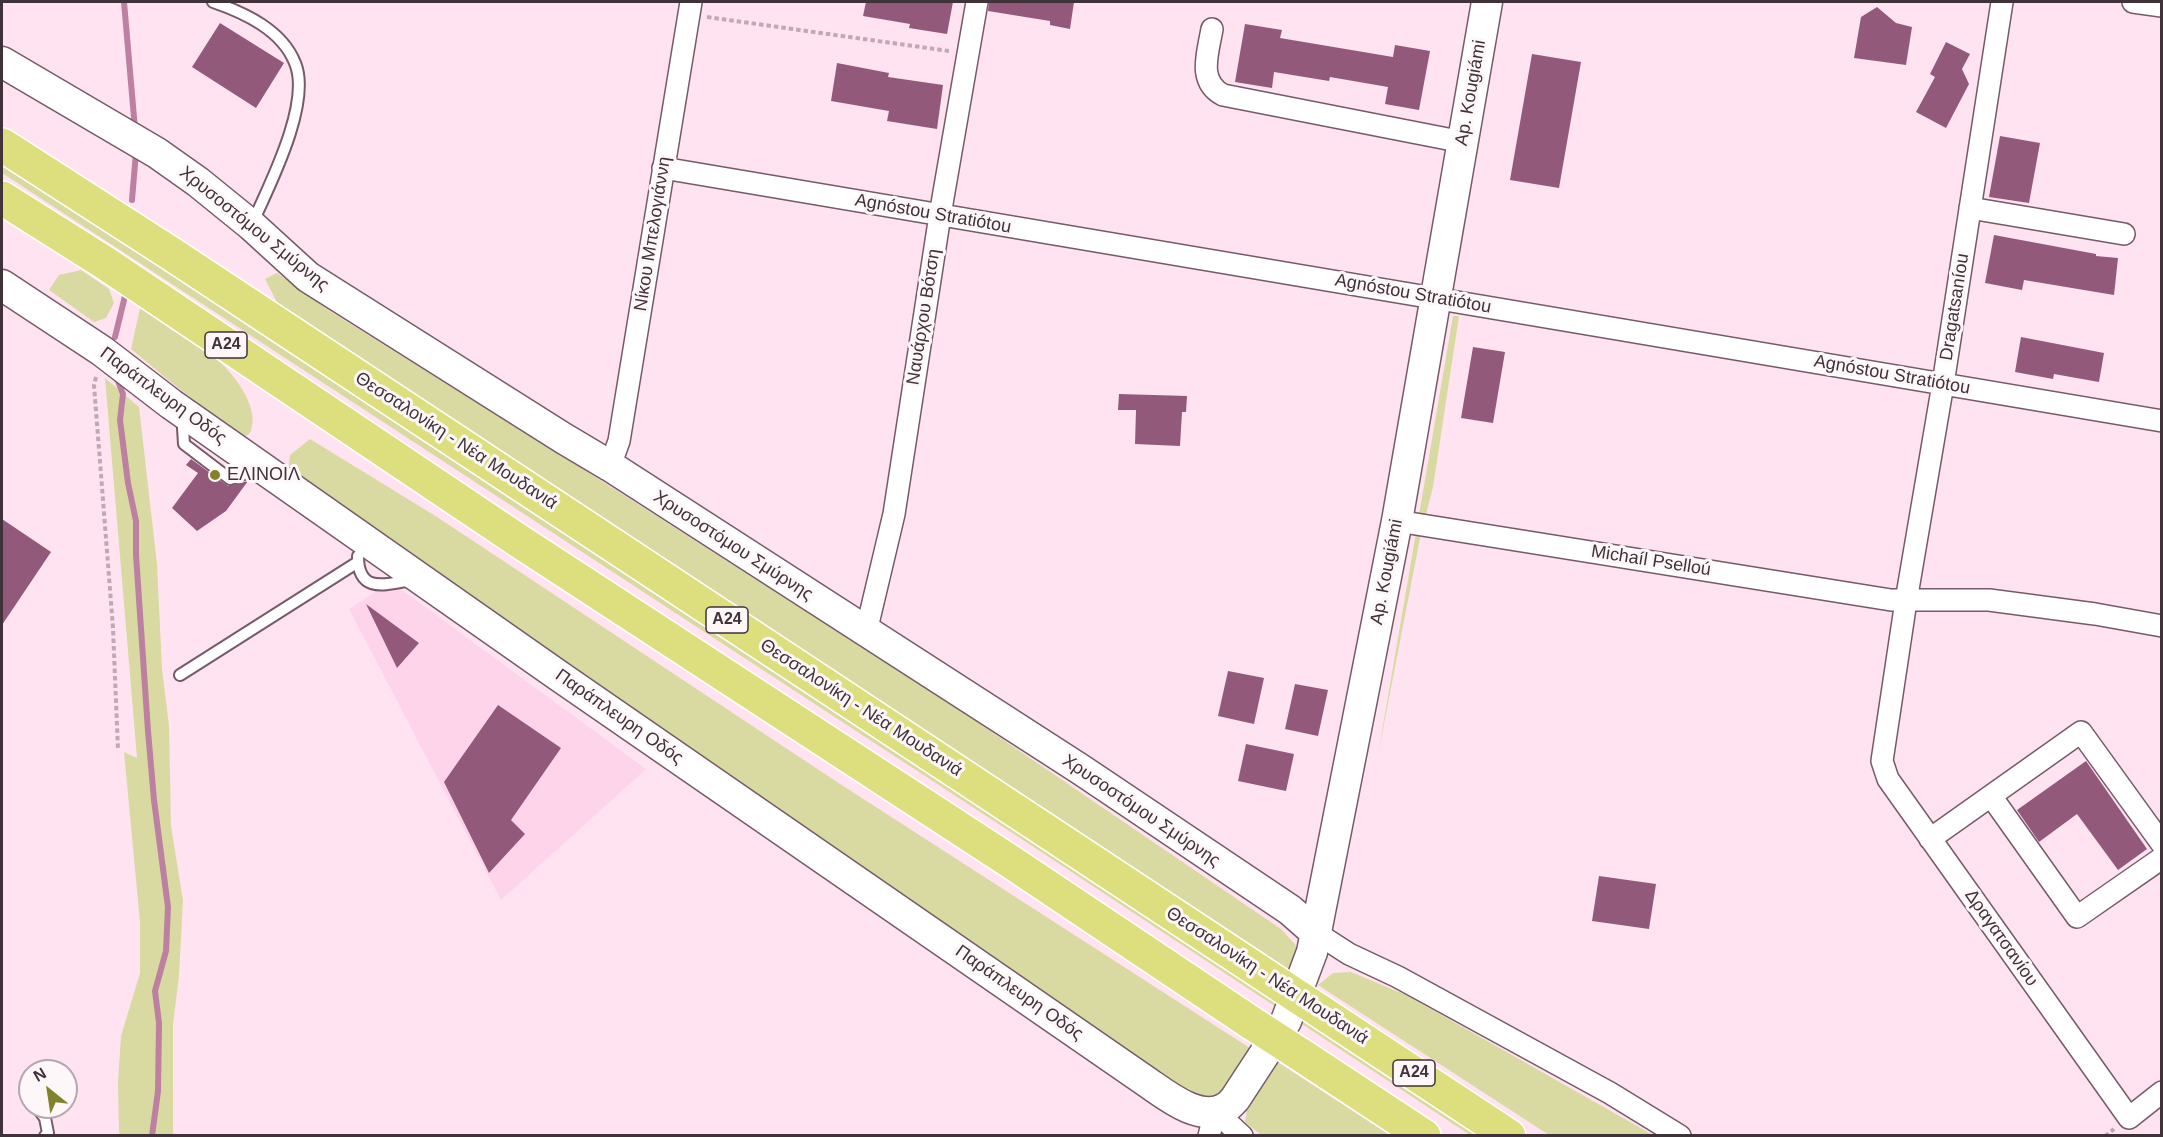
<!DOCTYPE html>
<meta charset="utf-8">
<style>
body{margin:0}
#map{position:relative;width:2163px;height:1137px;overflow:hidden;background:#ffe3f1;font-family:Arial,sans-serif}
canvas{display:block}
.frame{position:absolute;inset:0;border:3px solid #403239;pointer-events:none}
.north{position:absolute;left:18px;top:1059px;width:60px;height:60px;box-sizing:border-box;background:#fef7fa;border:2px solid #b2a8ad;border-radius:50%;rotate:330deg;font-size:16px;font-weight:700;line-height:24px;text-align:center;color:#403239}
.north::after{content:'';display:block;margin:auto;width:21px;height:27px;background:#82822b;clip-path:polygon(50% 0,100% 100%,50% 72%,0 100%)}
</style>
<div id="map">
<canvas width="2163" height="1137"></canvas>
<div class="frame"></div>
<div class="north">N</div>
</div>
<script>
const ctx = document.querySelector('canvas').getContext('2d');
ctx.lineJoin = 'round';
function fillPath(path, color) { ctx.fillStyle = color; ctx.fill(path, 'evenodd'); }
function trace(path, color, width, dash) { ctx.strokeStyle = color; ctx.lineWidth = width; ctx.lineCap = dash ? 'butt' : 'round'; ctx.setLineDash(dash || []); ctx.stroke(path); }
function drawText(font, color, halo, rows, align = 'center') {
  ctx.font = font + ' Arial,sans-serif'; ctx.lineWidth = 6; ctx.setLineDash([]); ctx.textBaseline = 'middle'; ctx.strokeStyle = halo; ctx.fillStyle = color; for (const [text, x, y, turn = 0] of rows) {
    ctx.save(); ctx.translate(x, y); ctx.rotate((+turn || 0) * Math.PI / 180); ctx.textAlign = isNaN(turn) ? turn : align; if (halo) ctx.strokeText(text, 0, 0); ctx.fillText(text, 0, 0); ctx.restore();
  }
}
fillPath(new Path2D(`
 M391 582 646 769 501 900 349 609Z`), '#fed4ea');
fillPath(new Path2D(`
 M2 160 1491 1135H1470L1023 840 2 173Z
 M81 270 109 289 114 303 106 318 94 322 49 290 59 275Z
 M277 273 328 310 575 464 955 707 1281 929 1300 950 1299 976 279 306 265 279Z
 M140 308 219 361C236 377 261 409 250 433L246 436H241L172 383 131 349Z
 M1453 316H1459L1433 487 1420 538 1378 755Z
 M105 378 139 407 157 564 162 669 169 726 171 826 183 901 179 975 173 1025V1135H120L119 1131 118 1082 121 1036 140 973V922L124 752 137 758Z
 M310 439 437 517 837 782 1256 1052C1236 1078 1230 1099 1195 1096L1020 985 287 478 290 455Z
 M1351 972 1406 995 1653 1135H1549L1318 985 1333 973Z
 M1276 1061 1390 1135H1261L1245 1122 1247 1110Z`), '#d8daa2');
trace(new Path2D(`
 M124 2 135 129
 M132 200 136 152
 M115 337 125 296
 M116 376 123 394 120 420 128 483 136 521V555L148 731 154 800 168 907 166 951 155 991 159 1023 158 1091 152 1136`), '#bd80a1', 6);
fillPath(new Path2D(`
 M866 2H953L947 34 909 28 910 24 863 16Z
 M989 2H1074L1070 29 1050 25V21L988 11Z
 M1877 7 1896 23 1912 27 1906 65 1854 58 1861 17Z
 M220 23 284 63 256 108 192 67Z
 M1245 24 1282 30 1280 38 1393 57 1395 45 1430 51 1419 110 1385 104 1388 87 1330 77 1329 81 1274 72 1272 88 1235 82Z
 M1946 42 1970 54 1962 69 1969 84 1946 128 1916 112 1935 77 1930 74Z
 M1532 54 1581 62 1559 188 1510 180Z
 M837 63 889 73 888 77 943 85 937 129 887 121 889 111 831 101Z
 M2000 136 2040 143 2029 203 1989 197Z
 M1994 235 2096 254V256L2118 258 2114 295 2024 280 2022 290 1985 283Z
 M2021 337 2104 353 2099 382 2054 374 2053 379 2015 372Z
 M1473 347 1505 352 1493 423 1461 418Z
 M1119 394 1187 396 1186 412H1182L1180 446 1135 444 1136 410H1118Z
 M191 459 228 486 248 481 226 511 197 531 172 508 198 473 186 465Z
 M2 519 51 552 2 625Z
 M366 604 419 643 397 668Z
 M1228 671 1264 678 1254 724 1218 716Z
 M1295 684 1328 690 1318 736 1285 729Z
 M498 705 561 748 511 820 525 834 489 873 444 782Z
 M1246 744 1294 754 1286 791 1238 781Z
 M2086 761 2147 849 2118 870 2077 814 2039 842 2017 810Z
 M1599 876 1656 884 1649 929 1592 921Z`), '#93597a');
const lane = new Path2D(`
 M213 2C245 13 282 30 295 63 312 103 269 186 252 224
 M183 428 184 444 230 479 258 469
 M358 556C358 595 387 584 412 580
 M180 675 358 562
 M39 1110 45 1118 48 1133 45 1136`);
const street = new Path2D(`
 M2002 2 1943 384 1906 601 1882 761 1888 779 2129 1118 2162 1092
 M2133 2 2162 6
 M1212 29C1208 53 1197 81 1223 95L1463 142
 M663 168 2162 421
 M1970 208 2124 234
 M610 466 619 441 691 2
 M1397 521 1891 600H1989L2095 614 2162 626
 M866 632 894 514 940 215 977 2
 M1991 796 2077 917 2162 858
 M1930 839 2081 732 2162 844
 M1315 932 1349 954 1398 977 1610 1093 1680 1136
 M1209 1136 1215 1111 1242 1136`);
const secondary = new Path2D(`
 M2 62 157 153 198 182 251 225 308 277 563 438 610 466 1080 769 1290 910 1315 932
 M2 285 102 351 171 404 559 676 1147 1082C1166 1095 1200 1123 1225 1108 1229 1106 1232 1102 1235 1099L1286 1021 1312 952 1397 521 1487 2`);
const highway = new Path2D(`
 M2 145 170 253 1283 987
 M2 198 105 263 519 541 1008 860 1253 1024
 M1318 1010 1509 1136
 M1298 1053 1424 1136`);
trace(lane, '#775a69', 14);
trace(street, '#775a69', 24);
trace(secondary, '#775a69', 33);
trace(highway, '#fff', 36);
trace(new Path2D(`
 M707 17 949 51
 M96 377 94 385 113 628 118 750
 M2105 1136 2114 1129`), '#c0a9b4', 4, [4.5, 3]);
trace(lane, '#fff', 10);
trace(street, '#fff', 21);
trace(secondary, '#fff', 30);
trace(highway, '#ddde7e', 33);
const highwayBridge = new Path2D(`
 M1283 987 1318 1010
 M1253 1024 1298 1053`);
trace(highwayBridge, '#fff', 36, []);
trace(highwayBridge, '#ddde7e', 33);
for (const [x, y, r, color] of [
 [215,475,6,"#82822b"]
]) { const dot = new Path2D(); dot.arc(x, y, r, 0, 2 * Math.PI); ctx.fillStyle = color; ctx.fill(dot); trace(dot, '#fef7fa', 2); }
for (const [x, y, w] of [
 [226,345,42],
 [727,620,42],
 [1414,1073,42]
]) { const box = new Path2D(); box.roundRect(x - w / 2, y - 13, w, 26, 4.5); ctx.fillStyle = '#fef7fa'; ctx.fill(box); trace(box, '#403239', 1.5); }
drawText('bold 16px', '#403239', null, [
 ["Α24",226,345],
 ["Α24",727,620],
 ["Α24",1414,1073]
]);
drawText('18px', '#403239', '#fef7fa', [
 ["Ap. Kougiámi",1471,93,-80],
 ["Agnóstou Stratiótou",933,214,10],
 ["Χρυσοστόμου Σμύρνης",254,229,39],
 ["Νίκου Μπελογιάννη",653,234,-81],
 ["Agnóstou Stratiótou",1413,294,10],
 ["Dragatsaníou",1955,307,-81],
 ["Ναυάρχου Βότση",924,317,-81],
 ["Agnóstou Stratiótou",1892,375,10],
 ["Παράπλευρη Οδός",163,396,36],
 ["Θεσσαλονίκη - Νέα Μουδανιά",456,441,33],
 ["Χρυσοστόμου Σμύρνης",733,546,33],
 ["Michaíl Pselloú",1651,561,9],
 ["Ap. Kougiámi",1387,572,-79],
 ["Θεσσαλονίκη - Νέα Μουδανιά",861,708,33],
 ["Παράπλευρη Οδός",619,717,35],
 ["Χρυσοστόμου Σμύρνης",1141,811,34],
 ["Δραγατσανίου",2001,938,55],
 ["Θεσσαλονίκη - Νέα Μουδανιά",1267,976,33],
 ["Παράπλευρη Οδός",1019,993,35]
]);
drawText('18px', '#403239', '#fef7fa', [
 ["ΕΛΙΝΟΙΛ",227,475]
], 'left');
</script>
